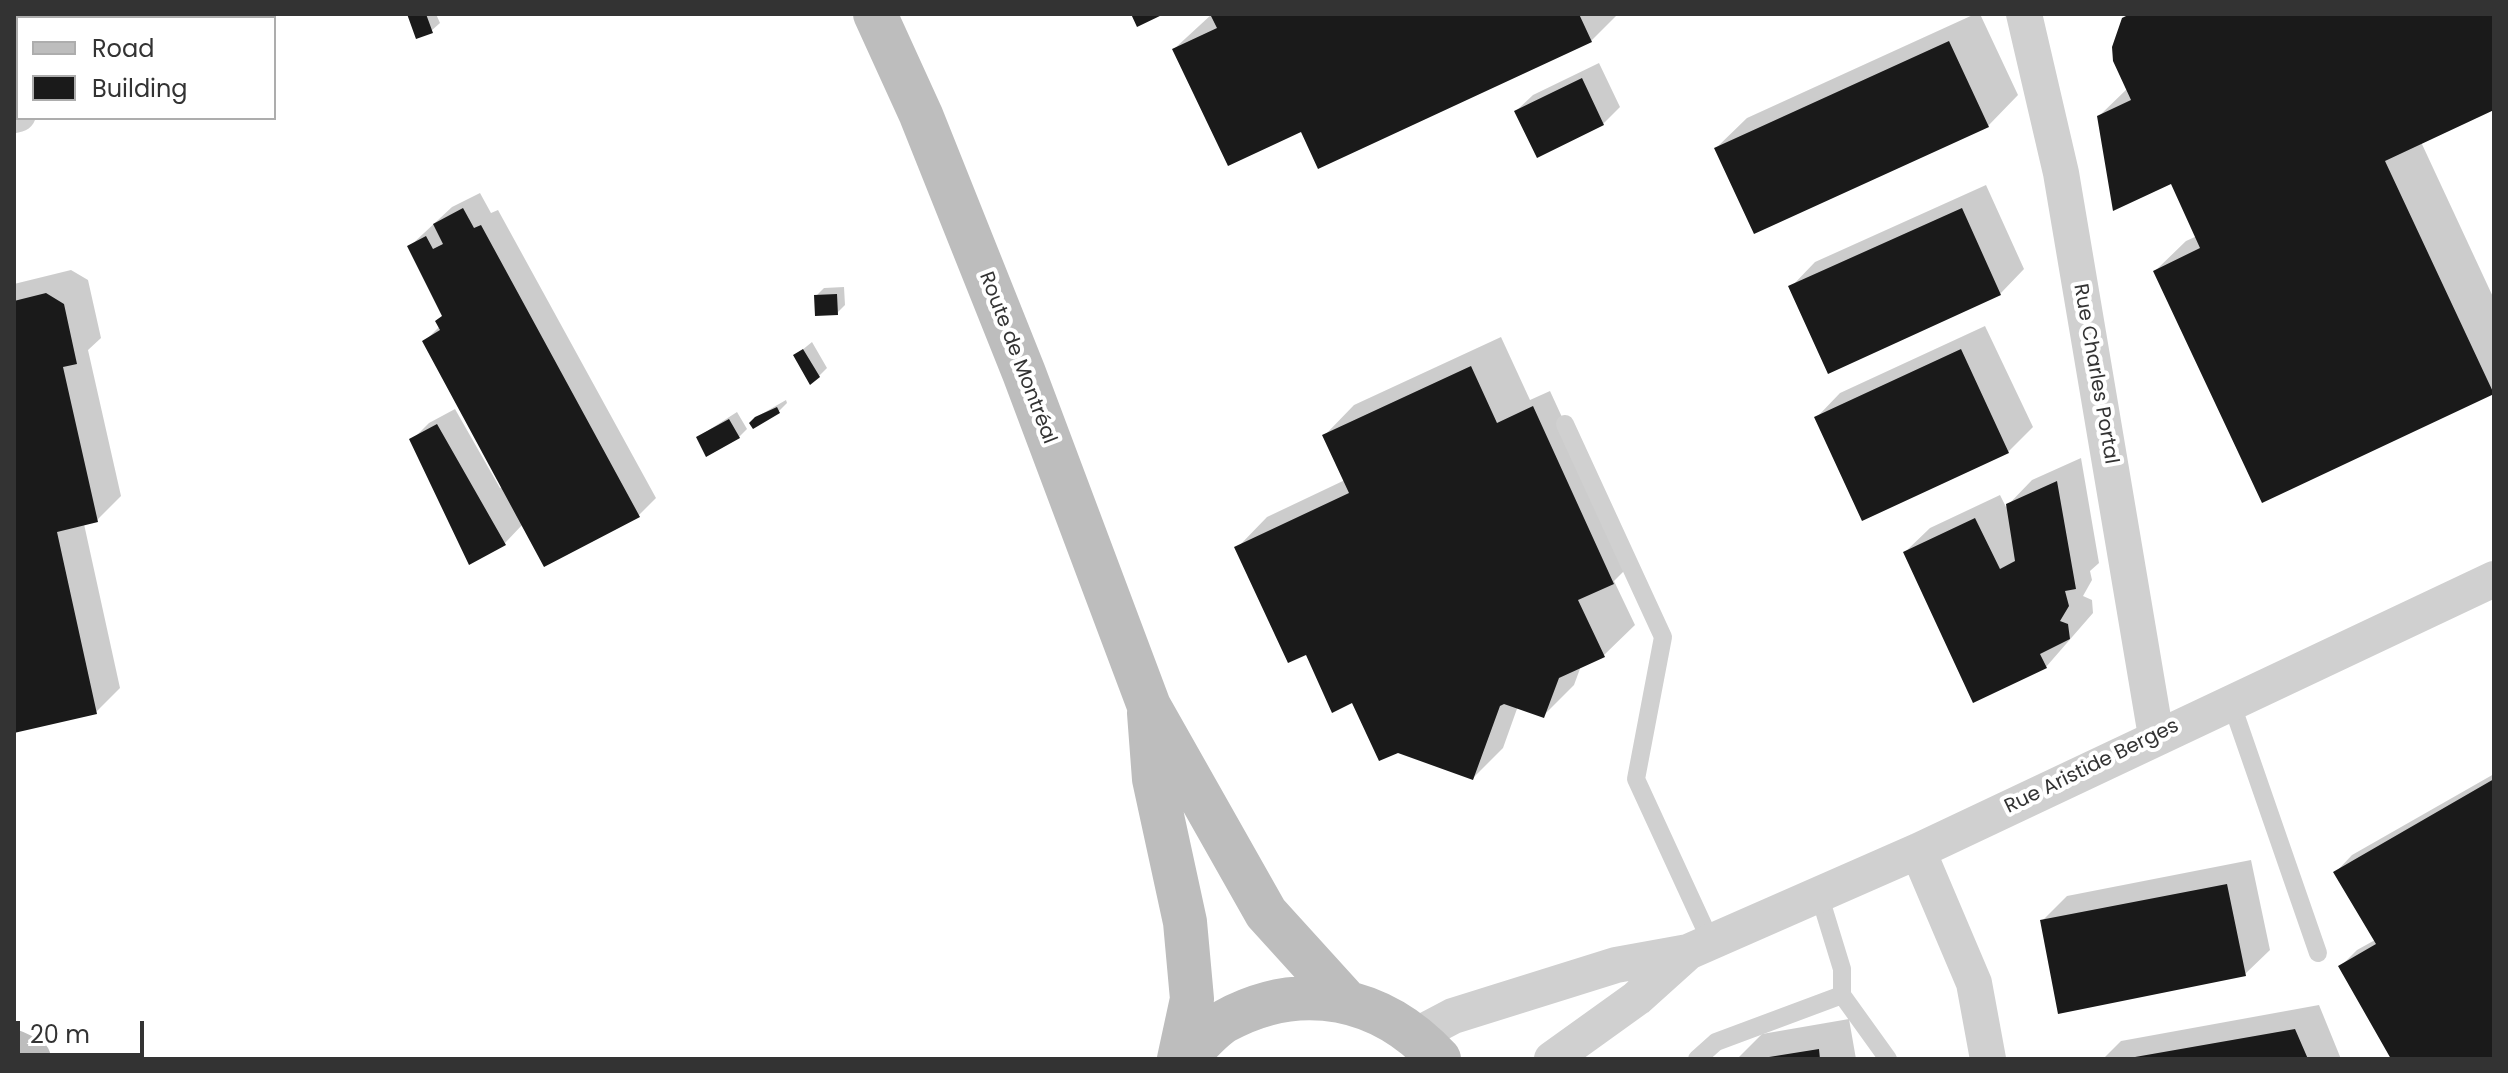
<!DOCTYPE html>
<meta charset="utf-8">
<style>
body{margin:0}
#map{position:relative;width:2508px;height:1073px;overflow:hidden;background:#fff;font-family:Poppins,sans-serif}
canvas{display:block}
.frame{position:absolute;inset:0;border:16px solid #333;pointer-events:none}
.legend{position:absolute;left:16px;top:16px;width:260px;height:104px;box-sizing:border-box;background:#fff;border:2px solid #adadad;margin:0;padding:10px 14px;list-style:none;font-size:24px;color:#333}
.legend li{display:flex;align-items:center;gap:16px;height:40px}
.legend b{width:40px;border:2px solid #adadad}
.scale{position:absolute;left:16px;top:1021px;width:128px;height:36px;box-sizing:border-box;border:4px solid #333;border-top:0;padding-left:10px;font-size:24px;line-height:28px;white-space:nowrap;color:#333;-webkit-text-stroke:6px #fff;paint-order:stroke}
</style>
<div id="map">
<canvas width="2508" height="1073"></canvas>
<div class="frame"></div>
<ul class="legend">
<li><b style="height:10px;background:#bdbdbd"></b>Road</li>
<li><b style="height:22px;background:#1a1a1a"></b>Building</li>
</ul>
<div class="scale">20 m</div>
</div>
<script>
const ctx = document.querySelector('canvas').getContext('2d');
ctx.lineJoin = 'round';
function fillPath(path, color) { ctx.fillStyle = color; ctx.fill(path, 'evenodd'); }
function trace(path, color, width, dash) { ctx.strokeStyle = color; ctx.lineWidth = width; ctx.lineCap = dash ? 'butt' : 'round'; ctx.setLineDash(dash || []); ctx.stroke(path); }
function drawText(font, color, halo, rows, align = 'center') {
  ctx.font = font + ' Poppins,sans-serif'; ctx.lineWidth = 8; ctx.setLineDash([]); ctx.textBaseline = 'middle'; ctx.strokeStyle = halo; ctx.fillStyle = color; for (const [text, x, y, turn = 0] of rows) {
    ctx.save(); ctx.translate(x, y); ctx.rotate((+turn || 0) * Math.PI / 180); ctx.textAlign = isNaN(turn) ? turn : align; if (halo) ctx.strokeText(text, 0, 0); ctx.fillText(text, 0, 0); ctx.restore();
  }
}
fillPath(new Path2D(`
 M409 14H436L440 23 431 31Z
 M1212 14H1618L1591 41 1302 130 1174 49Z
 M1975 14H1980L2018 95 1988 126 1716 148 1747 118Z
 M2129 14H2494V108L2421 142 2494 299 2493 392 2155 271 2186 241 2197 236 2172 182 2099 116 2128 88 2124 19Z
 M1599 63 1620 107 1603 124 1516 111 1533 95Z
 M1986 185 2024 269 2000 294 1791 287 1815 262Z
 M480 193 491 213 498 210 656 498 639 515 545 564 523 524 505 543 412 440 429 423 455 409 500 488 503 487 425 341 440 326 444 315 409 247 452 207Z
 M71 270 88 280 101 338 88 350 121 496 97 520 84 524 120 688 96 712 14 731V284Z
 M844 287 845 305 837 313 816 296 824 288Z
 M1985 326 2033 427 2008 452 1816 418 1840 393Z
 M1501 337 1530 400 1550 391 1630 565 1614 581 1635 625 1604 655 1581 666 1574 685 1543 716 1518 706 1503 748 1473 778 1353 701 1307 653 1237 548 1267 517 1345 480 1324 436 1354 405Z
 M812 342 827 368 819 376 796 355Z
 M786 400 787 403 779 411 760 415Z
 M737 412 747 429 739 437H698Z
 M2081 458 2099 563 2090 571 2092 580 2083 596 2092 600 2093 613 2046 667 1905 552 1930 528 2000 495 2006 507 2032 480Z
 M2494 774V1059H2393L2340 967 2357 950 2375 940 2336 872 2352 855Z
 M2251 860 2270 950 2245 974 2042 921 2067 896Z
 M2319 1005 2341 1059H2103L2121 1041Z
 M1849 1019 1856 1059H1737L1762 1034Z`), '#0003');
fillPath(new Path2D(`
 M407 14H426L433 33 416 39Z
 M1131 14H1164L1137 27Z
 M1210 14H1579L1592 42 1318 169 1301 132 1228 166 1172 49 1217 28Z
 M2130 14H2494V110L2385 161 2494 394 2262 503 2153 271 2200 248 2171 184 2113 211 2097 116 2131 100 2113 61 2112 47 2122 18Z
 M1949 41 1989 127 1754 234 1714 148Z
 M1582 78 1604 125 1537 158 1514 111Z
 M463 208 474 228 481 225 640 517 544 567 422 341 440 330 435 321 442 316 407 246 426 236 433 249 443 244 433 224Z
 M1962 208 2001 295 1828 374 1788 286Z
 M46 293 64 304 77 364 63 367 98 522 57 532 97 714 14 733V301Z
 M837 294 838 315 815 316 814 295Z
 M803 349 820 377 810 385 793 355Z
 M1961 349 2009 453 1862 521 1814 417Z
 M1471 366 1497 423 1533 406 1614 584 1578 600 1605 657 1559 678 1544 718 1504 704 1500 706 1473 780 1398 753 1379 761 1352 703 1332 713 1306 655 1288 663 1234 547 1349 493 1322 435Z
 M777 407 780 413 753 429 749 423 755 417Z
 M729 419 740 438 706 457 696 437Z
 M437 424 506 545 469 565 409 439Z
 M2057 481 2076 589 2065 591 2069 606 2060 621 2068 624 2070 639 2040 654 2047 668 1973 703 1903 552 1975 518 2000 569 2015 561 2006 504Z
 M2494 779V1059H2391L2338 966 2376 944 2333 872Z
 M2227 884 2246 976 2058 1014 2040 920Z
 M2295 1029 2308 1059H2136L2135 1057Z
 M1819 1049 1820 1059H1769V1057Z`), '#1a1a1a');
trace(new Path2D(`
 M1565 424 1663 637 1636 779 1711 942
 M2231 702 2318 953
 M1842 995 1888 1059
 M1697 1059 1716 1042 1842 995V969L1819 894`), '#d0d0d0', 18);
trace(new Path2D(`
 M2024 14 2061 173 2156 736
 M160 18 164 14
 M14 115 18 114
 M1918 851 1974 983 1988 1059
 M1417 1035 1453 1016 1616 965 1688 952 1918 851 2494 579
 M1552 1059 1637 998 1687 953`), '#d0d0d0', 36);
trace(new Path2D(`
 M875 14 921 115 1024 373 1149 706 1266 913 1345 1000
 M1149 713 1154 779 1185 922 1192 999 1179 1059
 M14 1052 29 1059
 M1184 1059C1197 1047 1210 1030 1225 1021 1302 979 1382 997 1439 1059`), '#bdbdbd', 44);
drawText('20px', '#333', '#fff', [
 ["Route de Montréal",1017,358,69],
 ["Rue Charles Portal",2095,374,80],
 ["Rue Aristide Berges",2092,767,-26]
]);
</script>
